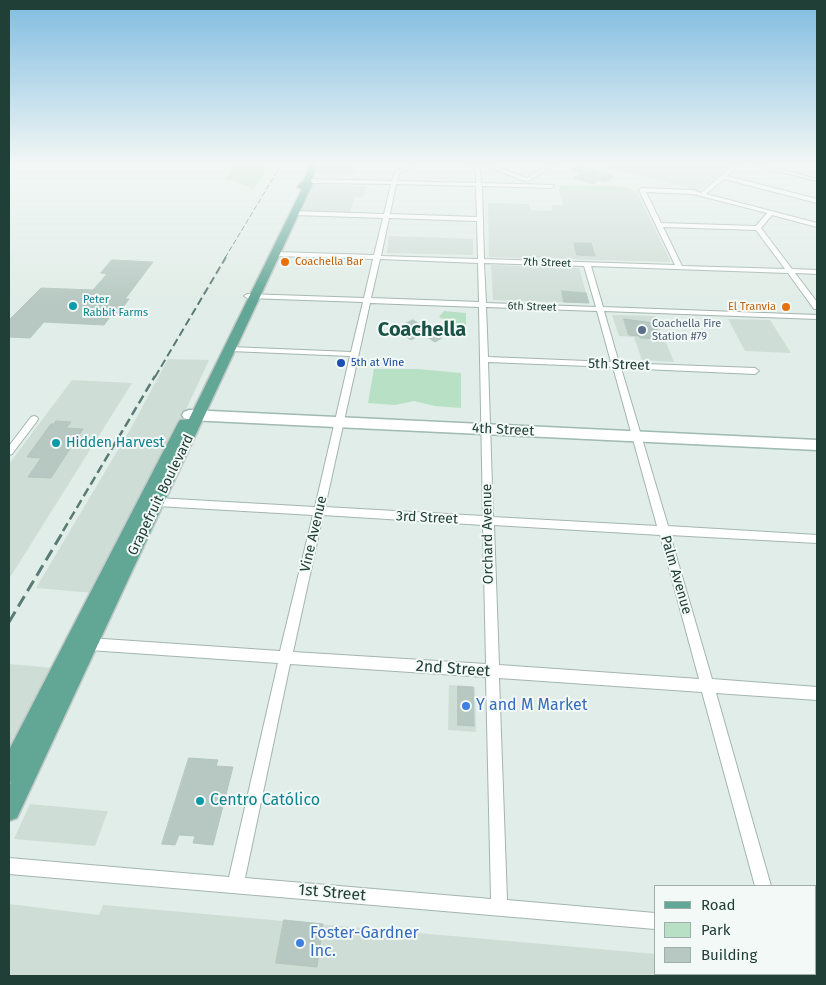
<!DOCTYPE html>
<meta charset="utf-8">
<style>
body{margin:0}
#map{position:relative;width:826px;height:985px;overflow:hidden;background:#e1ede8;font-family:"Fira Sans",sans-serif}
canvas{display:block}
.frame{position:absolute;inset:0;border:10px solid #203f37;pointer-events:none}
.legend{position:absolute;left:654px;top:885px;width:162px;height:90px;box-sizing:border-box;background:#f2f9f6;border:1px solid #9eafaa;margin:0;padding:6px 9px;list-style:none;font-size:15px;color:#203f37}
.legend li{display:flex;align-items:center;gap:10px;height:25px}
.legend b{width:25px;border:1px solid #9eafaa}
</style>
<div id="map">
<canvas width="826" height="985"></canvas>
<div class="frame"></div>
<ul class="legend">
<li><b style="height:6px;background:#62a696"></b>Road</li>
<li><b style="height:14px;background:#b8e0c4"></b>Park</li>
<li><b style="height:14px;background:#b6c8c1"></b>Building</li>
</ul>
</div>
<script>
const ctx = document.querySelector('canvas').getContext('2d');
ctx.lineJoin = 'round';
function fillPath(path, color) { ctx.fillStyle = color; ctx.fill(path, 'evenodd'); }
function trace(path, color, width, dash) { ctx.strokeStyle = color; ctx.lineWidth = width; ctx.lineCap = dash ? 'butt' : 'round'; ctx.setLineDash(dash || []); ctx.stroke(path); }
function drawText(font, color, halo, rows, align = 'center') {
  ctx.font = font + ' "Fira Sans",sans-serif'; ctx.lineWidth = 4; ctx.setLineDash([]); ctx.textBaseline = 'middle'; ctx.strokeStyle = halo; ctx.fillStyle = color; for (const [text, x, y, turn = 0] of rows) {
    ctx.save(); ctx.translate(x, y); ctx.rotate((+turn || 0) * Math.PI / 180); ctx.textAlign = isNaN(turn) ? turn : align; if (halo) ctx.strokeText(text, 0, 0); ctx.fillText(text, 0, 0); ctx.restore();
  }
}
fillPath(new Path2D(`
 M320 165H356L353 174H316Z
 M596 165H729L699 191 628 172 625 173Z
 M314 184 367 186 363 197H355L350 212 302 211Z
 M559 190 637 192 671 262 489 257 488 203 529 204 531 210 552 211V205H563Z
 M389 236 473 239V255L387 253Z
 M491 265 579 268 589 303 493 300Z
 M612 315 655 316 674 362 642 360 634 337 619 336Z
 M728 319 770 320 791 353 745 351Z
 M168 359 209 360 177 429 93 593 36 588 131 428Z
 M72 380 132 383 9 579V464Z
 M9 664 55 668 9 758Z
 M449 685 475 687 476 732 448 730Z
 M30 804 105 811H108L95 846 14 839Z
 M9 904 99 915 103 905 655 954V974H793L799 976H9Z`), '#cfddd7');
fillPath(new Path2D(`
 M233 165H269L254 189 232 180H225Z
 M561 185 624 187 637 192 559 190Z
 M444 311 466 313V331L439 317Z
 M374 369H418L461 373V408L435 406 414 401 395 405 368 403Z`), '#b8e0c4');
const building = new Path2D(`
 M579 166 614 176 606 182 599 180 593 184 573 178 580 174 571 170Z
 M574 243H591L595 256 577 255Z
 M112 260 153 262 125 299H129L118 314 113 313 104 325 44 322 30 338 9 337V320L41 288 93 290 107 274 101 273Z
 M562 291 586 293 589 303 564 302Z
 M624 319 654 323 660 339 640 338 639 336 629 335Z
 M413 320 423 326 442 338 435 342 424 335H420L411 340 395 329Z
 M56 421 71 422 66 428 83 429 51 478 28 477 41 458 27 457 51 424H54Z
 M458 686 473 687 474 726 458 725Z
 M189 758 218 760 216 766 233 767 213 845 193 843 195 836 179 835 175 845 162 844Z
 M284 920 323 924 317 967 276 963Z`);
fillPath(building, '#b6c8c1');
trace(building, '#b3c7bf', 1);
const street = new Path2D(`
 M407 165H414L399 174 397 181 476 183V170L468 165H475L480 169 481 183 553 185 554 186 551 188 482 186 484 259 675 265 639 190 642 188 693 190 701 193 733 165H739L727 176 817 199V203L724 179 706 194 817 223V227L772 215 761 228 792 269 817 270V274L795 273 817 302V309H814L788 273 591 266 603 307 817 315V319L604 311 619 363 755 368 759 371 755 374 621 368 668 526 817 535V543L670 535 712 679 817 687V700L716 693 771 886H755L702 692 499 678 507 900 655 913V929L9 874V858L229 877 278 663 89 650 85 648 83 644 85 640 89 638 280 651 313 515 157 506 153 505 152 502 153 499 157 498 315 507 350 356 230 351 226 349 230 347 351 352 363 302 247 298 244 296 247 294 364 298 373 259 276 256 273 254 276 252 374 255 383 218 295 215 292 213 295 211 384 214 391 184 307 183 304 181 307 179 392 181 395 172ZM396 184 476 186 477 217 390 214ZM646 192 693 194 767 213 756 226 661 223ZM389 218 477 221 478 259 381 256ZM663 227 756 230 785 269 682 266ZM380 259 478 263 479 302 371 298ZM484 263 584 266 596 307 486 303ZM370 303 479 307 483 516 325 507ZM486 307 597 311 611 362 488 357ZM488 362 613 367 657 526 493 517ZM323 515 483 525 486 664 293 652ZM494 525 660 535 699 679 499 665ZM290 664 486 677 491 899 245 878Z
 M484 165H492L527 178 548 165H554L527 182Z
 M754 165H764L817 179V181Z
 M34 416 37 417 38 419 37 421 12 454 9 455V446L31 417Z
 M815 939 817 940V958L815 957Z`);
const secondary = new Path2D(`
 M189 410 817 440V450L189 420 184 418 182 415 184 412Z`);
const primary = new Path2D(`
 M310 165H317L311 181 313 183 17 818 9 821V786L11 782 9 783V750L178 423 180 420 189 419 302 189 297 187 304 180Z`);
trace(street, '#a3b5af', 2);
trace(secondary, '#9ebab1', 3);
trace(primary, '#c1c9c7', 3);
fillPath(street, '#fff');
fillPath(secondary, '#fff');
fillPath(primary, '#62a696');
trace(new Path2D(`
 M225 258 281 165`), '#5a7b73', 1, [5.5, 2.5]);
trace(new Path2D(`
 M155 377 226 257`), '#5a7b73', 2, [8, 4]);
trace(new Path2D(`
 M63 531 155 376`), '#5a7b73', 2.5, [9, 4.5]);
trace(new Path2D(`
 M9 622 64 530`), '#5a7b73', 3, [12, 6]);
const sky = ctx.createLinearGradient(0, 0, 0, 303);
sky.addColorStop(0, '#80bce1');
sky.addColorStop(0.54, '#f2f7f5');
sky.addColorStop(1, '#f2f7f500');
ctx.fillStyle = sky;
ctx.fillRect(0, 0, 826, 303);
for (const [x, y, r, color] of [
 [285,262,5,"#e8710a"],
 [73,306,5,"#0f9aa8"],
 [786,307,5,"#e8710a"],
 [642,330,5,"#5c6f8a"],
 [341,363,5,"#1a4fb4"],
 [56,443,5,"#0f9aa8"],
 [466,706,5,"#3f7fe0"],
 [200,801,5,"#0f9aa8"],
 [300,943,5,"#3f7fe0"]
]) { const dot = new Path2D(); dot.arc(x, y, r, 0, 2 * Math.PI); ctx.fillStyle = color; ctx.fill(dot); trace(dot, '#f2f9f6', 2); }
drawText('11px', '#c56008', '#f2f9f6', [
 ["Coachella Bar",295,262],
 ["El Tranvia",776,307,"right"]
], 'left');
drawText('11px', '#203f37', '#f2f9f6', [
 ["7th Street",547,263,2],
 ["6th Street",532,307,2]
]);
drawText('11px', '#0d838f', '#f2f9f6', [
 ["Peter",83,300],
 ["Rabbit Farms",83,313]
], 'left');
drawText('11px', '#4e5e75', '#f2f9f6', [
 ["Coachella Fire",652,324],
 ["Station #79",652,337]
], 'left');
drawText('11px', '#164399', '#f2f9f6', [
 ["5th at Vine",351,363]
], 'left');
drawText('14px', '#203f37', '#f2f9f6', [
 ["5th Street",619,365,2],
 ["4th Street",503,430,3],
 ["Grapefruit Boulevard",161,495,-64],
 ["3rd Street",427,518,3],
 ["Vine Avenue",314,534,-77],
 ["Orchard Avenue",488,534,-91],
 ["Palm Avenue",676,575,74]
]);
drawText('14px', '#0d838f', '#f2f9f6', [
 ["Hidden Harvest",66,443]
], 'left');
drawText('16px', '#203f37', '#f2f9f6', [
 ["2nd Street",453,669,4],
 ["1st Street",332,893,5]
]);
drawText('16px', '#366cbe', '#f2f9f6', [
 ["Y and M Market",476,706],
 ["Foster-Gardner",310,934],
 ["Inc.",310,952]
], 'left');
drawText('16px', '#0d838f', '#f2f9f6', [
 ["Centro Católico",210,801]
], 'left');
drawText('bold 20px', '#1a5346', '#f2f9f6', [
 ["Coachella",422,330]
]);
</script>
